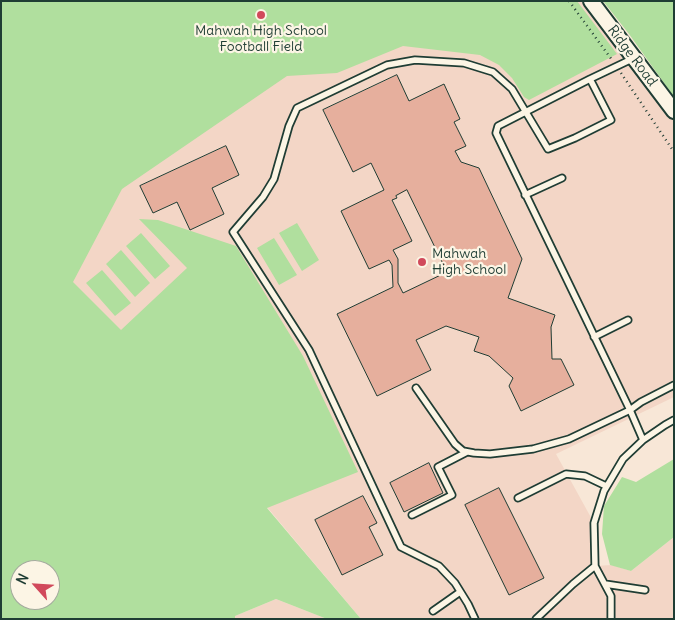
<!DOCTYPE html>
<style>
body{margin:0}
#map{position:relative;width:675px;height:620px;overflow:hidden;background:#f8e7d7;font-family:Delius,sans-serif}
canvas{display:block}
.frame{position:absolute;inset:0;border:2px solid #1f3d34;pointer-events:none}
.north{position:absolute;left:10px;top:560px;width:50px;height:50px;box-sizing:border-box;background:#fcf5e5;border:1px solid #a4ab9e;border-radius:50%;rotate:296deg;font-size:14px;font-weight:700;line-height:20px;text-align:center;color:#1f3d34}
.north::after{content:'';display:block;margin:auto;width:18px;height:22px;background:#d1495b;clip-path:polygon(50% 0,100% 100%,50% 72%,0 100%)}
</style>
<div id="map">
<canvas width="675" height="620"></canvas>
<div class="frame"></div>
<div class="north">N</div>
</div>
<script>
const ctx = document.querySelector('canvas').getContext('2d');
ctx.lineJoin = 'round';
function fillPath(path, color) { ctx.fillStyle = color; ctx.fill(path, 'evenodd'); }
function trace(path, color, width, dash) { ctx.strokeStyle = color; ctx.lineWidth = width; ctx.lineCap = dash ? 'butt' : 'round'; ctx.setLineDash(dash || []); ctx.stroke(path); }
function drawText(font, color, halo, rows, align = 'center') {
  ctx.font = font + ' Delius,sans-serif'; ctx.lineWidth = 4.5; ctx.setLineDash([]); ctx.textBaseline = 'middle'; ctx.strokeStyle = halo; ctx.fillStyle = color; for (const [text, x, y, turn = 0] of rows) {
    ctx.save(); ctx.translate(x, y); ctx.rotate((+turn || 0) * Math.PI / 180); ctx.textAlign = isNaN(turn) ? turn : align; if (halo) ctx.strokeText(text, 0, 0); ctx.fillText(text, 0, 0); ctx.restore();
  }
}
fillPath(new Path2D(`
 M1 1H591L674 111V397L556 454 594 523 595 566 612 565 631 571 674 537V619H361L267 507 72 459Z
 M276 599 327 619H235V616Z`), '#f3d6c6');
fillPath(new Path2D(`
 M1 1H577L617 54 529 100 524 97 512 78 499 65 480 55 403 46 337 73 287 76 122 189 73 282 121 330 187 268 139 219 158 220 236 246 303 356 358 472 267 508 361 619H327L276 599 235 616V619H1ZM20 570H50V600H20Z
 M603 1H674V97L629 34Z
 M297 223 319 260 302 271 279 233Z
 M141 233 170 266 155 279 126 246Z
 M274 238 297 275 279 285 257 248Z
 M121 250 150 283 135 297 106 264Z
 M102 270 131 303 115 316 86 283Z
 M674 459V537L631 571 610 565 602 534 604 506 622 477 636 482Z`), '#b0df9e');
const building = new Path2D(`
 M397 75 409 101 444 84 460 119 454 122 466 146 455 151 461 162 479 168 522 259 508 298 555 315 551 327 552 359H561L574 385 521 411 509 386 513 378 489 356 474 351 479 337 446 326 416 340 431 370 377 396 337 314 393 287 392 265 389 260 369 269 341 211 384 190 371 163 353 172 323 110ZM407 190 447 272 403 293 398 283V259L393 250 412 241 392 200 397 198 396 196Z
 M226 146 239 175 212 188 224 214 190 230 177 202 153 213 140 186Z
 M429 463 443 493 404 512 390 483Z
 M499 488 544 578 509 595 465 505Z
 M363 496 377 523 369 527 383 555 342 575 315 520Z`);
fillPath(building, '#e6af9d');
trace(building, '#1f3d34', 1);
const service = new Path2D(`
 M634 58 590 79 498 126 496 133 630 410 643 440
 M525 195 562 178
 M594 337 628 320
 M416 388 455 444 463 451 474 453 490 454 533 449 569 439 630 410 641 402 674 385
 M518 498 566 474 585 476 606 486
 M412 515 452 495 438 467 467 452
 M605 584 645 590
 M433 611 460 592
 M475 619 468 604 455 583 439 566 401 547 309 350 233 232 263 197 274 179 289 126 297 108 387 65 415 60 464 63 493 72 512 89 548 149 575 138 611 120 590 79
 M536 619 573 584 595 566
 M611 619V596L595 566 594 523 604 491 623 459 643 440 665 425 674 420`);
const tertiary = new Path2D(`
 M591 1 674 111`);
trace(service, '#1f3d34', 9);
trace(tertiary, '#1f3d34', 18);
trace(new Path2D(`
 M569 1 612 60
 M621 73 674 152`), '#1f3d34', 2.5, [1, 4]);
trace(service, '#fcf5e5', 5.5);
trace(tertiary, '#fcf5e5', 14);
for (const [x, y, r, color] of [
 [261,15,5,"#d1495b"],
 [422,262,5,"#d1495b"]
]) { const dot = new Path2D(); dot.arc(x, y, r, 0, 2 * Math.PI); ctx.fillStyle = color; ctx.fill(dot); trace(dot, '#fcf5e5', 2); }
drawText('14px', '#1f3d34', '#fcf5e5', [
 ["Mahwah High School",261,31],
 ["Football Field",261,47],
 ["Mahwah",432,254,"left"],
 ["High School",432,270,"left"]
]);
drawText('14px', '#1f3d34', '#fcf5e5', [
 ["Ridge Road",632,56,53]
]);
</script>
